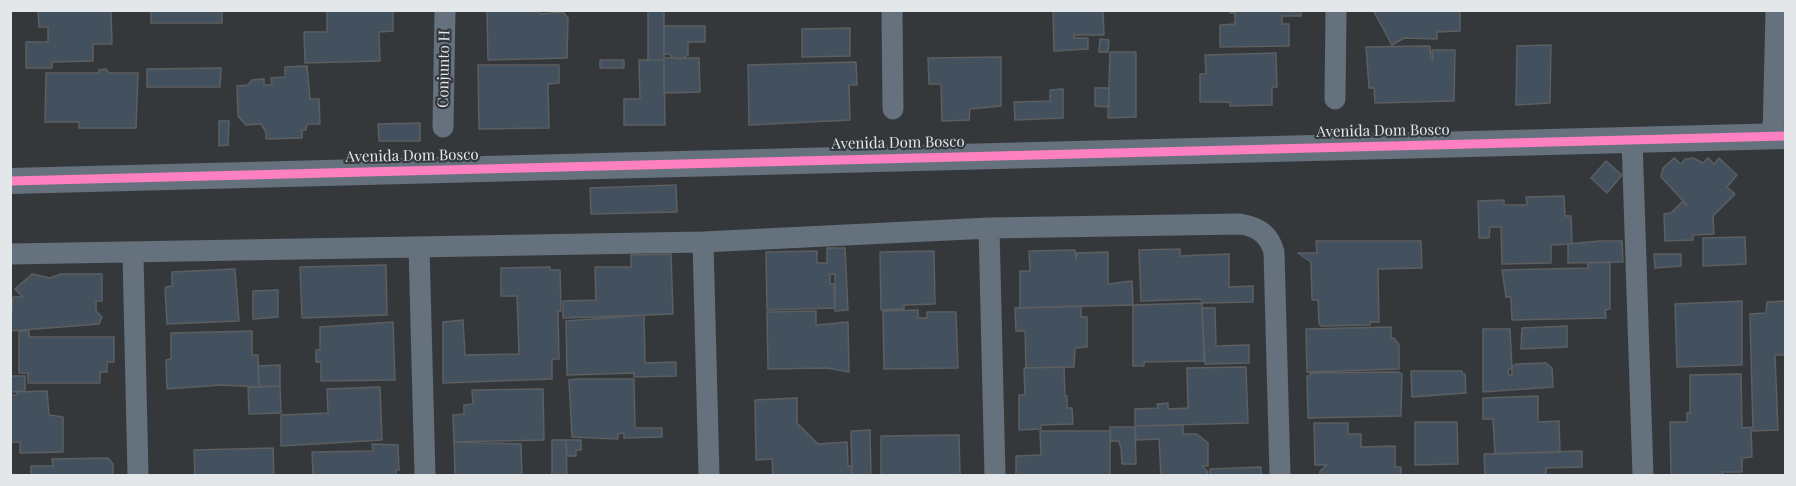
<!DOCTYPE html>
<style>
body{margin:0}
#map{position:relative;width:1796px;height:486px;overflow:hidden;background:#35383b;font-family:"Playfair Display",serif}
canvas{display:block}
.frame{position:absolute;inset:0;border:12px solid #e4e7ea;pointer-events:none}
</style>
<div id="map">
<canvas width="1796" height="486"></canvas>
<div class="frame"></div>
</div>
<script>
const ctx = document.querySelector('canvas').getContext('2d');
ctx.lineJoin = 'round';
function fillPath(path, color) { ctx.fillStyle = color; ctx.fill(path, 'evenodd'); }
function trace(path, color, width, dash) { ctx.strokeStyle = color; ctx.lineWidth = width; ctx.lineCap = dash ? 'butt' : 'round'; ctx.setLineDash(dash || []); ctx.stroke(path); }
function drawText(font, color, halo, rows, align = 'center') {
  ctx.font = font + ' "Playfair Display",serif'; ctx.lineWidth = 4.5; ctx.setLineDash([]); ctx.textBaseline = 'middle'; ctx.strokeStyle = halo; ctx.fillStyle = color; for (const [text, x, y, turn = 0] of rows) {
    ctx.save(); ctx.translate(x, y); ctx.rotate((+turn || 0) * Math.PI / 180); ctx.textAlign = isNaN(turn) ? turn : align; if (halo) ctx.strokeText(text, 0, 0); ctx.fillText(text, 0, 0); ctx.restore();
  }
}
const building = new Path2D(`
 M38 10H111L112 44H93V61L52 62V68H26V42H48V27H39Z
 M151 10H222V23H151Z
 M327 10H393V31L379 32 380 61 305 63 304 32H327Z
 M487 10H536L541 14 563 12 568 18 567 58 488 60Z
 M648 10H664V60H648Z
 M1053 10H1103L1104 35H1074V38H1088V49L1054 51Z
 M1230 10H1301V16H1282V24H1289V46L1220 47V25L1235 24V13H1230Z
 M1373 10H1460V31L1437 32V39L1404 38 1392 45Z
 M664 26H705V42H688V55L682 59 673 58 669 54H664Z
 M850 28V56L802 57V29Z
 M1100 39 1109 40 1108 52H1099Z
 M1551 45 1550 103 1516 105 1517 46Z
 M1430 46 1431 60H1433L1432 50H1455L1454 101 1375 103 1374 88H1369L1366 47Z
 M1110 52H1136V117L1108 118Z
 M1276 53 1277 87H1272V105L1230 106V102H1200V74H1206L1205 55Z
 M1001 57V106L970 109 969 120 942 121 941 84H929L928 58Z
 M664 58H699L700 92 664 93Z
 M600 60H624V68H600Z
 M639 60H664L665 125H624V99H640Z
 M856 62 857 85H849L850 120 749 125 748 65Z
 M478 65H559V83L548 84 549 128 479 129Z
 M307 66 310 99H319L320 124H307L306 130H302V138L266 139V132L261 124 246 125 238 116 237 86 248 85 252 80 264 79V85H272L271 78 285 77V67Z
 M221 68 220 87H147V69Z
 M106 69 109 73H138L136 128H79V122H45L46 73H99V70Z
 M1095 88H1109V107L1095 106Z
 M1063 89V118L1015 120 1014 102 1050 101V90Z
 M219 121H229L228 145 219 146Z
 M420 123V141H379L378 124Z
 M1674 158 1681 164 1685 159 1693 158 1703 163 1708 158 1714 164 1719 158 1737 175 1727 187 1735 194 1713 216 1714 234 1693 235V240L1665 241 1664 214 1671 213 1682 202 1687 205 1661 177 1663 168Z
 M1606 161 1622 175 1607 193 1591 178Z
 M676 185 677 212 591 214 590 188Z
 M1564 196 1565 216H1571L1572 244 1551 245V263L1502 264 1501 227H1490L1489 238H1479L1478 201 1504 200V205H1527L1526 197Z
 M1745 237 1746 264 1703 266V238Z
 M1316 241H1421L1422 268 1378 269 1379 322H1370V325L1321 326 1319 323 1318 300H1312L1311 262 1298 253H1317Z
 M1600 241H1622L1623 262 1568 263V244Z
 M827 248H845L848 310 835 311V274H830V284H834L835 308 767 310 766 252 817 251V263H827Z
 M1180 249V256L1229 254V287L1253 286V302L1202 303 1201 299 1141 301 1139 250Z
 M1075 250 1076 260 1077 253 1108 252V284L1132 281 1133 305 1020 308V271H1030L1029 251Z
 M934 251 935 304 904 305V309L881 310 880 252Z
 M671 254 673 314 563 318V301L596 300 595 267H631V255Z
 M1654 254H1681V266L1655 268Z
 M1610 262V309L1605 310 1606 318 1512 320 1511 297H1506L1502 270 1588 268V263Z
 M386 265 387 315 302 318 300 267Z
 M550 267V270H560L561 311H558L559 359H552V379L443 383V322L463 320 465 355 519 354 517 296H501V268Z
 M235 269 239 321 167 324 165 291 166 287 172 286V272Z
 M32 274 50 278 61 274H102V301H96V311L102 317 99 324 10 331 13 297H23L15 289Z
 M278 290V317L253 319V291Z
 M1742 301V365L1677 367 1675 304Z
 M1786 301V355H1775L1778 430 1753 431 1750 314 1766 313 1767 302Z
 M1202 303 1204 361 1144 362V366H1133V305Z
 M1081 306V317H1087V347L1075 348 1074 367 1026 368 1025 331H1016L1015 308Z
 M1202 308H1215L1216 346 1249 345V363L1205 364Z
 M918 310V318H927V312H956L958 368 884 369 883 311Z
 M816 311V325L848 322 849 372 827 368 768 369 767 312Z
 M644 315 645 363 676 362V376L634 377V373L567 375 566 321Z
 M393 322 395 380 321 381V362H316V350H320V327Z
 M1567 326V347L1521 349 1522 328Z
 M1391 327V338H1394L1399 345V369L1307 372 1306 329Z
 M1483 329H1510L1512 369H1508L1509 375H1512V367L1516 364 1546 363 1552 368 1553 387 1483 392Z
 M19 331H29V337H114V362H107V372H100V383H28V373H19Z
 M252 331V355H258L259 387 221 385 167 389 166 360 171 359V333Z
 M280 365V386L259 387 258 366Z
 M1064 367 1065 396H1067V408H1072L1073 424 1041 425V429L1019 430V395H1025L1024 368Z
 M1246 367 1248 423 1135 426V409L1158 408 1157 404 1168 403V409L1188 408 1187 368Z
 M1411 371H1462V374H1465L1466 393 1412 397Z
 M1399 372 1402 374 1401 416 1308 418 1307 376H1310V373Z
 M1741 374 1742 428 1751 427 1752 457 1742 458V472H1722L1723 475 1671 476 1670 422H1687V413H1690V375Z
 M10 376H25V391L10 392Z
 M578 379H634L635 428H662V437L624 438V433L618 434V439L572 437 569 380Z
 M280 386 281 413 249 414 248 387Z
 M380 387 382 440 281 446V415L328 413 327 389Z
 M543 389 544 440 454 442 453 415 464 414V405L473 404 472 390Z
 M47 391 49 415 63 417V452L20 453V442H10V395H17V392Z
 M1538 396V422L1559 421 1560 452 1495 454 1493 419H1483V398Z
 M797 398V423L818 444 847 442 848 466H851L852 476H773L772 459 756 460 755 400Z
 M1415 422H1457L1458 464 1415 465Z
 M1314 423H1348V434H1361V447L1395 446V467H1401V476H1320V471L1327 465H1315Z
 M1183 425V434H1197L1208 443V466H1202L1208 472 1205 476H1161L1159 439 1136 440 1135 426Z
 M1110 427H1135L1136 464H1122L1121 448 1119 441H1111Z
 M870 430 871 476H852L851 431Z
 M1040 431H1110V476H1016V456L1041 455Z
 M959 435 960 476H881V436Z
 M552 440H566L567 476H552Z
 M566 440H581V450H576V456H567Z
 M454 442 521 444 522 476H455Z
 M372 444 398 445 399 470H396V476H313L312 452 373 451Z
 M273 448 274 476H195L194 450Z
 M1582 451V467L1546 468V476H1485L1484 454Z
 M108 458 113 464V476H31V466H53L52 459Z
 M1261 467V476H1210V469Z`);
fillPath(building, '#43515e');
trace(building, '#5c5e60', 1.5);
trace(new Path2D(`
 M892 10 893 109
 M1335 99 1336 10
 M443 127 445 10
 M1773 136 1776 10
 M1632 139 1643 476
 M989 228 995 476
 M703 242 709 476
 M419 247 425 476
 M10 254 703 242 989 228 1240 224C1258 227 1269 234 1274 252L1280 476
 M133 254 138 476`), '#65717c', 21);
trace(new Path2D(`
 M10 181 1786 136`), '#65717c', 26);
trace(new Path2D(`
 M10 181 1786 136`), '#ff80c0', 9);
drawText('15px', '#e4e7ea', '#33383d', [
 ["Conjunto H",444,69,-89],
 ["Avenida Dom Bosco",1383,131,-1],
 ["Avenida Dom Bosco",898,143,-1],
 ["Avenida Dom Bosco",412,156,-1]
]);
</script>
